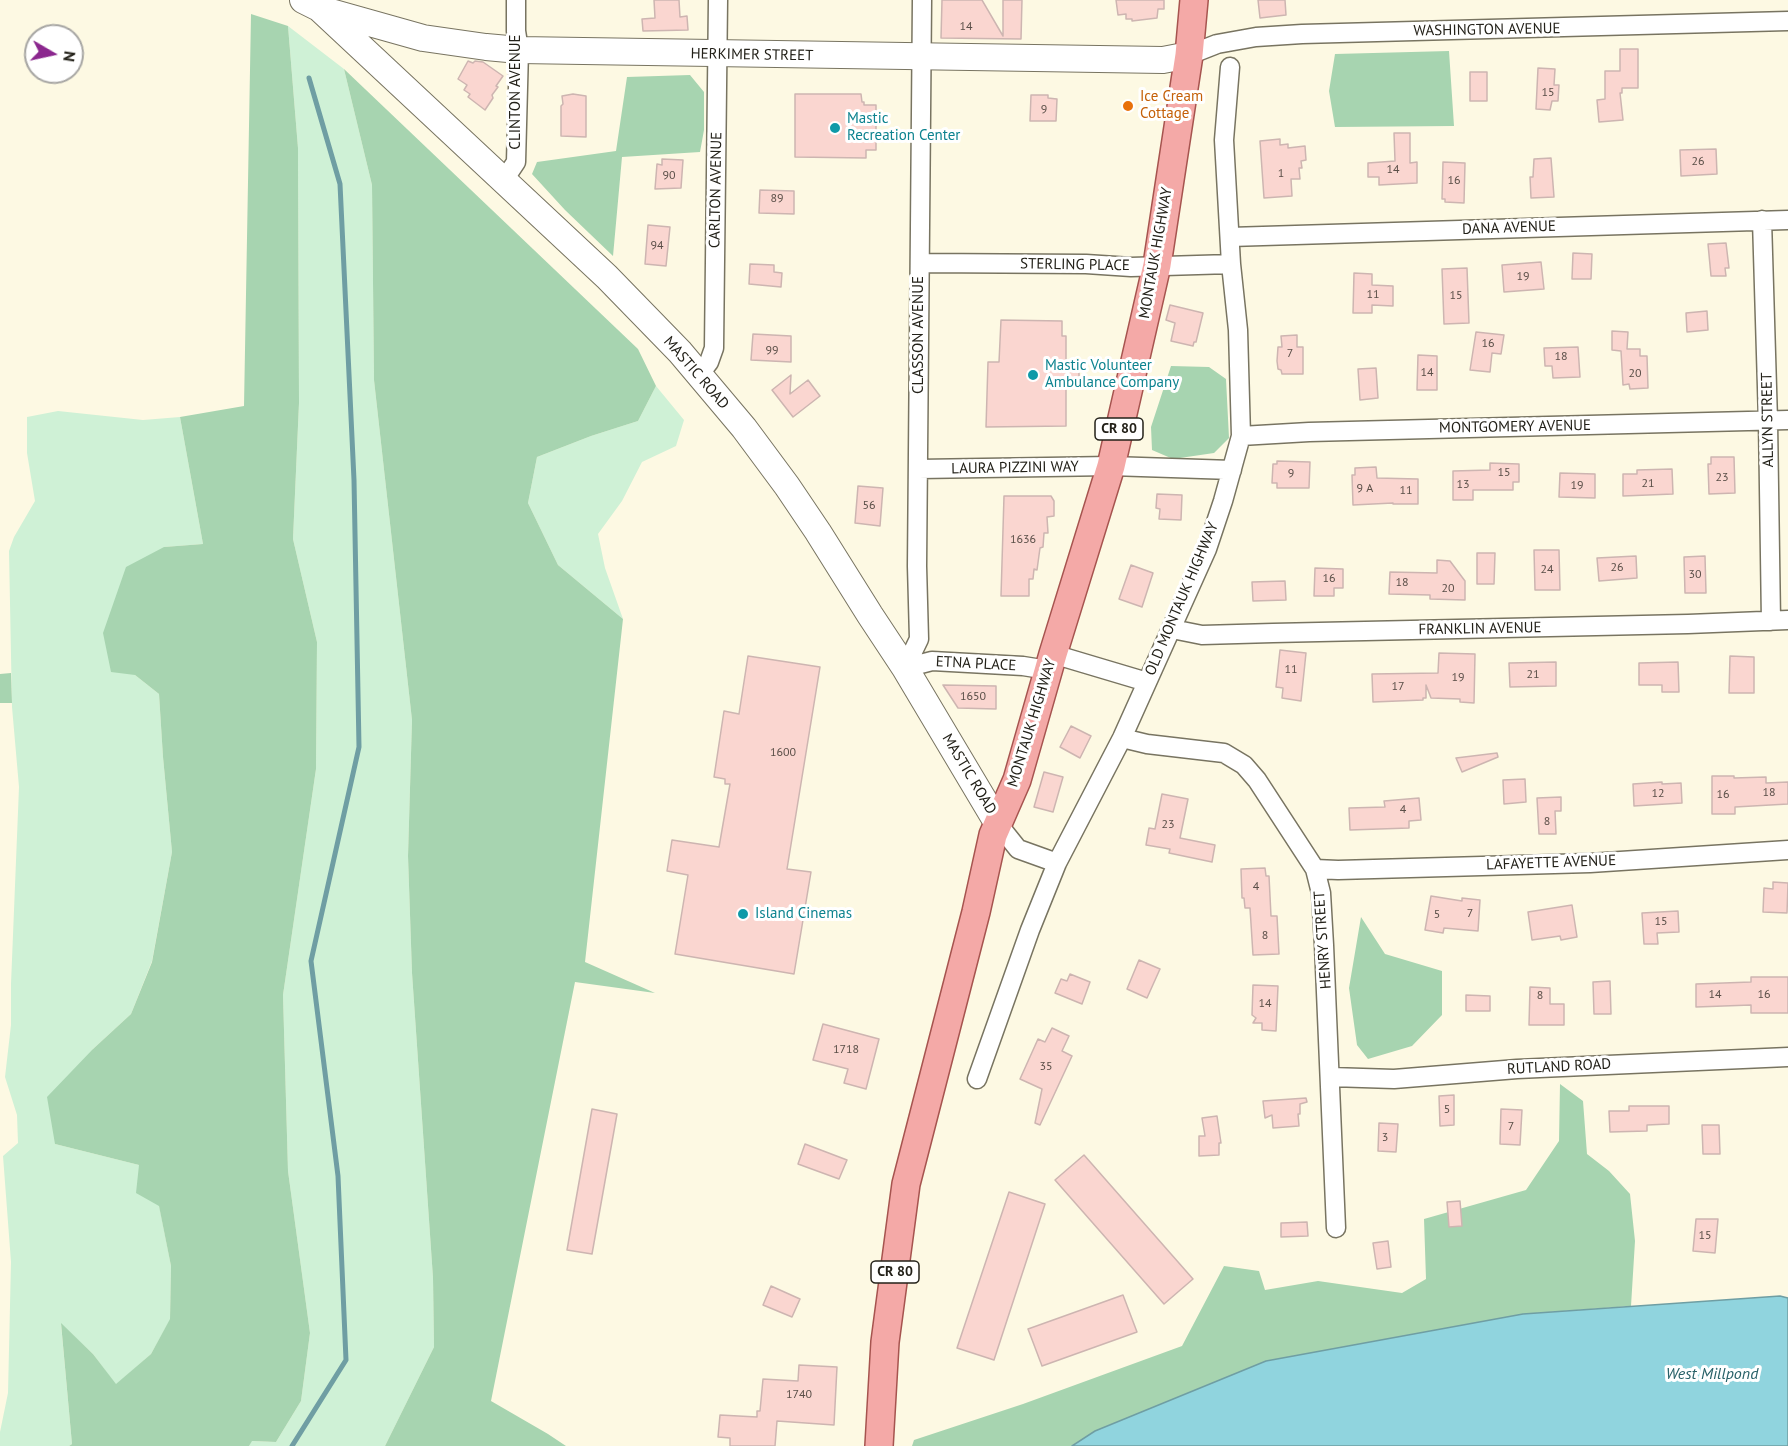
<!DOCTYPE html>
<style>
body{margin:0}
#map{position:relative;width:1788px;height:1446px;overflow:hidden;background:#fdf9e3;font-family:"PT Sans",sans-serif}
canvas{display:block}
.north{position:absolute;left:24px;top:24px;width:60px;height:60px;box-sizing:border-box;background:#fff;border:2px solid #a7a6a3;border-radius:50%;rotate:99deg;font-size:16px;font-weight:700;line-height:24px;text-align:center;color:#232119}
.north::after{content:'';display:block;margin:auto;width:21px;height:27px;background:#8b278e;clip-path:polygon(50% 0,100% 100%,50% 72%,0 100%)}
</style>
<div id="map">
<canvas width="1788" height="1446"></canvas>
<div class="north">N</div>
</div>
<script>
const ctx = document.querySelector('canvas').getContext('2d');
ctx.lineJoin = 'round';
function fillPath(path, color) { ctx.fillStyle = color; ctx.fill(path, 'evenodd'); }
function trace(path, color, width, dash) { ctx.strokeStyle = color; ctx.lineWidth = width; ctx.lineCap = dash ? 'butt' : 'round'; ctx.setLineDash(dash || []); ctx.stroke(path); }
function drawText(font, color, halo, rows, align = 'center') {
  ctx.font = font + ' "PT Sans",sans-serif'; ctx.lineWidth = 6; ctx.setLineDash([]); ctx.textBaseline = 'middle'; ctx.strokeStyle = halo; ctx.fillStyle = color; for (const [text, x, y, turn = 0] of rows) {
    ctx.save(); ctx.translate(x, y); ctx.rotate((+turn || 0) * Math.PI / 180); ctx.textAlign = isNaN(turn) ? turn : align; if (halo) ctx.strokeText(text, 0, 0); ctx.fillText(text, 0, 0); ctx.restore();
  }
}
fillPath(new Path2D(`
 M288 26 344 69 372 185 374 380 412 720 408 856 412 973 433 1278 434 1347 385 1446H249L251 1441 276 1442 301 1401 310 1333 288 1171 283 995 316 769 317 642 293 539 299 403 298 148Z
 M656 386 684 420 676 446 642 462 622 501 598 534 605 568 623 619 558 565 528 503 537 457 591 436 638 421Z
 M58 411 143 420 180 417 203 544 164 547 135 675 159 694 163 757 172 852 152 961 131 1014 93 1049 55 1144 139 1165 159 1205 171 1266 170 1320 151 1354 116 1385 93 1354 61 1324 72 1444 69 1446H0V1432L8 1393 11 1262 3 1156 18 1143 17 1115 5 1077 11 1025V984L19 787 12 707 9 551 14 537 35 501 27 453V417Z`), '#cff1d6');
fillPath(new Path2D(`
 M251 14 288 26 298 148 299 403 293 539 317 642 316 769 283 995 288 1171 310 1333 301 1401 276 1442 252 1441 249 1446H69L72 1444 61 1323 93 1354 116 1384 151 1354 170 1319 171 1266 159 1206 136 1193 139 1165 55 1144 47 1097 93 1049 131 1014 152 962 172 852 163 757 159 694 135 675 111 672 103 633 126 567 164 547 203 544 180 417 244 406Z
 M1449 51 1454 126 1335 127 1329 91 1335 54Z
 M344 69 638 349 656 386 638 421 591 436 537 457 528 503 558 565 623 619 585 962 655 993 575 982 491 1401 548 1434 566 1446H385L434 1347 433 1278 412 973 408 856 412 720 374 380 372 185Z
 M690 75 704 92V130L700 152 622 157 613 256 565 210 532 174 537 162 616 151 627 77Z
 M1171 366 1209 367 1226 379 1229 438 1214 453 1173 459 1152 450 1151 427Z
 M11 673 12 703H0V674Z
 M1361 917 1385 954 1442 971V1015L1412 1046 1368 1059 1357 1045 1349 988Z
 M1560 1084 1583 1101 1587 1154 1609 1171 1630 1194 1635 1241 1631 1306 1523 1314 1266 1361 1095 1431 1072 1446H912L914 1440 1023 1404 1182 1346 1224 1266 1259 1271 1265 1290 1318 1281 1402 1293 1426 1279 1424 1219 1526 1190 1559 1141Z`), '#a7d4b0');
const water = new Path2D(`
 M1780 1296 1788 1298V1446H1072L1095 1431 1266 1361 1523 1314Z`);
fillPath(water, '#90d4de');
trace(water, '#6f9ea3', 1.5);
trace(new Path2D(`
 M292 1446 346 1360 338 1176 311 961 359 747 354 480 340 184 309 78`), '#6f9ea3', 5);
const building = new Path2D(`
 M654 0H679L680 17 687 16 688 30 643 31 642 19 655 18Z
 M942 0H982L1003 36V0H1022L1021 39 941 38Z
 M1116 0H1164V9H1158L1157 18 1132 21V19H1126V14L1118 15Z
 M1258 0H1285L1286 15 1260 18Z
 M1620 49H1638V88H1622V93H1620L1623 120 1599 122 1597 100 1605 99V71H1620Z
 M468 61 473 63 475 61 483 62 503 76 496 86 498 87 492 95 493 98 485 110 468 97 470 94 464 90 467 85 458 79Z
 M1538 68 1555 69 1554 85H1559L1558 101H1552L1550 110 1536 109Z
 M1470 72H1487V101H1470Z
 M573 94 586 96V137L561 136V106L563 104 562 96Z
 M795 94H861L862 102H864V105H876V150H866V158L795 157Z
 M1031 95H1048V98L1057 99 1056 121H1030Z
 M1394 133H1410V163L1417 162V183L1379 185V177H1368V163L1395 161Z
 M1280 139V145L1288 144V148L1305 146 1306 160 1301 161 1302 168H1299L1300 179H1291L1292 196 1264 198 1260 141Z
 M1716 149 1717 174 1681 176 1680 150Z
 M1551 158 1554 197 1531 198 1530 177H1533L1534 159Z
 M662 159 683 160 681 188 655 189 657 164 662 165Z
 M1443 162 1465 163 1464 203 1445 202V199H1442Z
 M760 190 794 191V214L759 213Z
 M648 225 670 227 666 266 645 264Z
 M1726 243 1729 268H1725L1726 276H1711L1708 244Z
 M1573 253 1592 254 1591 279H1572Z
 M1541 262 1544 289 1504 292 1502 265Z
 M750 264 774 265V272L782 273 781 287 749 284Z
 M1467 268 1469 323 1444 324 1442 269Z
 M1354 273 1372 274V285L1393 286V306L1372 305V313H1353Z
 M1170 305 1203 313 1196 342H1194L1193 346 1171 341 1175 323 1166 320Z
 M1707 311 1708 330 1687 332 1686 313Z
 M1001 320 1062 321V336H1066V364H1079V385H1066V426L986 427 988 362H999Z
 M1612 331 1628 332 1627 349H1640V356H1647L1648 388 1630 389 1629 384 1623 385 1621 351 1612 350Z
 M1476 332 1504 335 1501 354 1492 353 1490 372 1470 370Z
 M753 334 791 336V362L751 360Z
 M1297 335V347H1303V374H1282L1281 370 1278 369 1277 361 1278 347H1282L1281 336Z
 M1578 347 1580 377 1553 378 1552 366H1545L1544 348Z
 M1418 355 1437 356V390H1417Z
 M1376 368 1378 398 1360 400 1358 369Z
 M791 375 790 394 808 380 820 396 793 417 772 390Z
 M1711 457H1734L1735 493 1709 494 1708 464H1711Z
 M1277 461 1310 462 1309 488H1277V483H1272L1273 464H1277Z
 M1490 463 1519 464V482H1513V490H1473V500H1453V471L1490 470Z
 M1376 467 1377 478 1418 479V504H1393V503L1353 505 1352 475H1355V468Z
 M1672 469 1673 494 1623 496V474H1637V470Z
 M1560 473 1595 474V498L1559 497Z
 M858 486 883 488 880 526 855 523Z
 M1157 494 1182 495 1181 520 1159 519 1160 509 1156 508Z
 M1004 496H1051L1054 501V516L1047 517 1048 533H1044L1043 547 1040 548 1037 570 1034 569 1033 579H1029V596H1001Z
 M1534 550H1559L1560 590H1535Z
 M1477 553H1495L1494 584H1477Z
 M1636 556 1637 578 1599 581 1597 558Z
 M1705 556 1706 593H1685L1684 557Z
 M1437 560 1450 561 1465 581V600L1430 599V595L1389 594 1390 572 1437 573Z
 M1131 565 1153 573 1142 607 1119 599Z
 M1315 568 1343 569V588H1334V596H1314Z
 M1285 581 1286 600 1253 601 1252 582Z
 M1280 650 1306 653 1301 701 1282 698 1283 688 1276 687Z
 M1439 653 1475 654 1474 703 1460 702V699L1431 698 1426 685V698H1423V700L1373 702 1372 674 1438 673Z
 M748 656 820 667 787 869 811 872 794 974 675 954 688 875 667 871 672 840 719 847 730 784H725V779L714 777 724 711 739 714Z
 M1730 656 1754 657V693H1729Z
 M1556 662V686L1510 687 1509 663Z
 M1678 662 1679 692H1662V685H1639V663Z
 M943 685 996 686V709L958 708Z
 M1071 726 1091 736 1080 758 1060 747Z
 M1497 753 1498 757 1462 772 1456 758Z
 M1044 772 1063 777 1053 812 1034 807Z
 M1712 776H1734V778L1766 777V783L1788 782V804L1735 807V814H1712Z
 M1525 779 1526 802 1504 804 1503 780Z
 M1662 782V784L1681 783 1682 803 1634 806 1633 784Z
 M1162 794 1188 799 1180 838 1215 845 1212 862 1169 853 1170 849 1146 845 1149 828 1155 829Z
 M1561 797V811H1555L1556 834H1539L1537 798Z
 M1419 798 1421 820 1409 821V828L1350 830 1349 808 1385 807 1384 801Z
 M1265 868 1266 876H1269L1271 916H1277L1279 954 1253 955 1250 908H1245L1244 898H1242L1241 869Z
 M1773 882 1788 883 1787 913 1763 912 1764 888 1773 889Z
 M1431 896 1462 901V898L1480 900 1478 931 1444 928 1443 933 1425 930Z
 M1572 905 1577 937 1561 940 1560 936 1532 940 1528 912Z
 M1678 911 1679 932 1657 933 1658 944H1644L1642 913Z
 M1139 960 1160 969 1147 998 1127 989Z
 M1070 974 1090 982 1082 1004 1055 993 1061 979 1067 981Z
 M1751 977H1788V1013H1751V1005L1696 1007V984L1751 982Z
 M1610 981 1611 1014H1594L1593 982Z
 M1253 985 1278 986 1276 1031 1262 1030V1023H1253L1256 1018 1252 1015Z
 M1530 987 1550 988V1004H1564V1025H1529Z
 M1466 995 1490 996V1011H1466Z
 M823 1024 879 1039 866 1089 844 1083 848 1069 813 1060Z
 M1052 1028 1069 1036 1062 1051 1072 1056 1040 1125 1035 1123 1042 1089 1020 1079 1038 1039 1045 1042Z
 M1454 1095V1125L1440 1126 1439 1096Z
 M1306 1098 1307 1102 1300 1104V1114H1298L1299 1126 1273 1128 1272 1115 1265 1118 1263 1101Z
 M1629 1106H1669V1124L1647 1125V1131L1610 1132 1609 1111H1629Z
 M592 1109 617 1114 592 1254 567 1250Z
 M1501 1109 1522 1110 1520 1145 1500 1144Z
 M1217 1116 1221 1143H1219V1155L1199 1156V1136H1205L1202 1118Z
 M1379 1123 1398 1124 1396 1152 1378 1151Z
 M1702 1125H1719L1720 1154H1703Z
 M805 1144 847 1160 839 1179 798 1164Z
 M1084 1155 1193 1279 1164 1304 1055 1180Z
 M1009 1192 1045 1204 994 1360 957 1348Z
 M1460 1201 1462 1226 1449 1227 1447 1202Z
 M1696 1219H1718L1715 1253 1693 1251Z
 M1307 1222 1308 1236 1281 1237V1223Z
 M1388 1241 1391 1267 1377 1269 1373 1243Z
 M771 1286 800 1299 792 1317 763 1305Z
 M1123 1295 1137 1332 1042 1366 1028 1329Z
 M799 1365 837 1367 834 1425 777 1421 775 1446H730V1438L718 1437 720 1415 757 1417V1411H760L763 1379 798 1381Z`);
fillPath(building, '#fad6d0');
trace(building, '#cdb5b1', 1.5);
const street = new Path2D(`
 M1189 55 1217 44 1256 37 1302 34 1788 21
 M504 180 516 162 519 50 516 31V0
 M1762 220 1768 421 1771 621
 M1230 237 1788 220
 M920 263 1086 264 1131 267 1231 264
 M699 375 709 362 714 348 718 0
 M1241 436 1309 432 1788 420
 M919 469 1111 466 1232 470
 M1172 629 1202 635 1273 633 1688 624 1788 620
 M1053 654 1147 682
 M905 668 919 639 917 566 922 0
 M905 668 932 661 1023 666 1048 670
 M1122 738 1147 744 1224 753 1244 765 1257 780 1315 869 1321 893 1324 945 1336 1228
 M998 824 1018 849 1057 863
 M1315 869 1338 870 1590 863 1788 850
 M1331 1077 1394 1079 1517 1069 1788 1057
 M977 1079 1030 930 1057 863 1122 738 1207 549 1223 501 1241 436 1238 330 1231 264 1224 140 1230 67`);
const secondary = new Path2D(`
 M303 0 319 8 607 277 680 352 744 428 787 486 818 532 870 615 905 668 998 824
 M327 11 423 38 486 47 519 50 1163 60 1189 55`);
const primary = new Path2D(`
 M879 1446 885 1342 906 1184 976 912 993 835 1017 780 1053 654 1111 466 1157 265 1189 55 1194 0`);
trace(street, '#787461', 21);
trace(secondary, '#787461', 28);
trace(primary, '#a6544f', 30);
trace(street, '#fff', 18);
trace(secondary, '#fff', 26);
trace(primary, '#f4a9a7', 27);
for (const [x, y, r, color] of [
 [1128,106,6,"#e8710a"],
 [835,128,6,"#0f9aa8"],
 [1033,375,6,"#0f9aa8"],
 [743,914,6,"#0f9aa8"]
]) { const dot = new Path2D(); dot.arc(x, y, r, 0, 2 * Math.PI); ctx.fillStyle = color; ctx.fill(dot); trace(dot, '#fff', 2); }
drawText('12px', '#594e47', null, [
 ["14",966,27],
 ["15",1548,93],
 ["9",1044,110],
 ["26",1698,162],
 ["14",1393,170],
 ["1",1281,174],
 ["90",669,176],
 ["16",1454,181],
 ["89",777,199],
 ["94",657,246],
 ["19",1523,277],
 ["11",1373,295],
 ["15",1456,296],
 ["16",1488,344],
 ["99",772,351],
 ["7",1290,354],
 ["18",1561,357],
 ["14",1427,373],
 ["20",1635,374],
 ["15",1504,473],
 ["9",1291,474],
 ["23",1722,478],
 ["21",1648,484],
 ["13",1463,485],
 ["19",1577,486],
 ["9 A",1365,489],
 ["11",1406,491],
 ["56",869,506],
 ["1636",1023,540],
 ["26",1617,568],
 ["24",1547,570],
 ["30",1695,575],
 ["16",1329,579],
 ["18",1402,583],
 ["20",1448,589],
 ["11",1291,670],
 ["21",1533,675],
 ["19",1458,678],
 ["17",1398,687],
 ["1650",973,697],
 ["1600",783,753],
 ["18",1769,793],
 ["12",1658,794],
 ["16",1723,795],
 ["4",1403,810],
 ["8",1547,822],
 ["23",1168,825],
 ["4",1256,887],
 ["7",1470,914],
 ["5",1437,915],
 ["15",1661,922],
 ["8",1265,936],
 ["14",1715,995],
 ["16",1764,995],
 ["8",1540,996],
 ["14",1265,1004],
 ["1718",846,1050],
 ["35",1046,1067],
 ["5",1447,1110],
 ["7",1511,1127],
 ["3",1385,1138],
 ["15",1705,1236],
 ["1740",799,1395]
]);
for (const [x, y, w] of [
 [1119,429,48],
 [895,1272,48]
]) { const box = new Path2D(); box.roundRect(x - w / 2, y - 11, w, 22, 4.5); ctx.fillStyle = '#fff'; ctx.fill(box); trace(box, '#232119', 1.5); }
drawText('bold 14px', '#232119', null, [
 ["CR 80",1119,429],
 ["CR 80",895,1272]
]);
drawText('15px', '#232119', '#fff', [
 ["WASHINGTON AVENUE",1487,30,-1],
 ["HERKIMER STREET",752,55,1],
 ["CLINTON AVENUE",516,92,-90],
 ["CARLTON AVENUE",716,190,-89],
 ["DANA AVENUE",1509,228,-2],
 ["MONTAUK HIGHWAY",1156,253,-80],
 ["STERLING PLACE",1075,265,1],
 ["CLASSON AVENUE",919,335,-90],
 ["MASTIC ROAD",696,373,49],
 ["ALLYN STREET",1768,420,-91],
 ["MONTGOMERY AVENUE",1515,427,-1],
 ["LAURA PIZZINI WAY",1015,468,-1],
 ["OLD MONTAUK HIGHWAY",1182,599,-67],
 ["FRANKLIN AVENUE",1480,629,-1],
 ["ETNA PLACE",976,664,3],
 ["MONTAUK HIGHWAY",1032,723,-73],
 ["MASTIC ROAD",969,774,59],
 ["LAFAYETTE AVENUE",1551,863,-2],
 ["HENRY STREET",1323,940,-94],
 ["RUTLAND ROAD",1559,1067,-3]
]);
drawText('15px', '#c56008', '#fff', [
 ["Ice Cream",1140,97],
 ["Cottage",1140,114]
], 'left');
drawText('15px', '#0d838f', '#fff', [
 ["Mastic",847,119],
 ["Recreation Center",847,136],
 ["Mastic Volunteer",1045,366],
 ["Ambulance Company",1045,383],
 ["Island Cinemas",755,914]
], 'left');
drawText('italic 16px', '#286168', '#fff', [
 ["West Millpond",1712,1374]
]);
</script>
